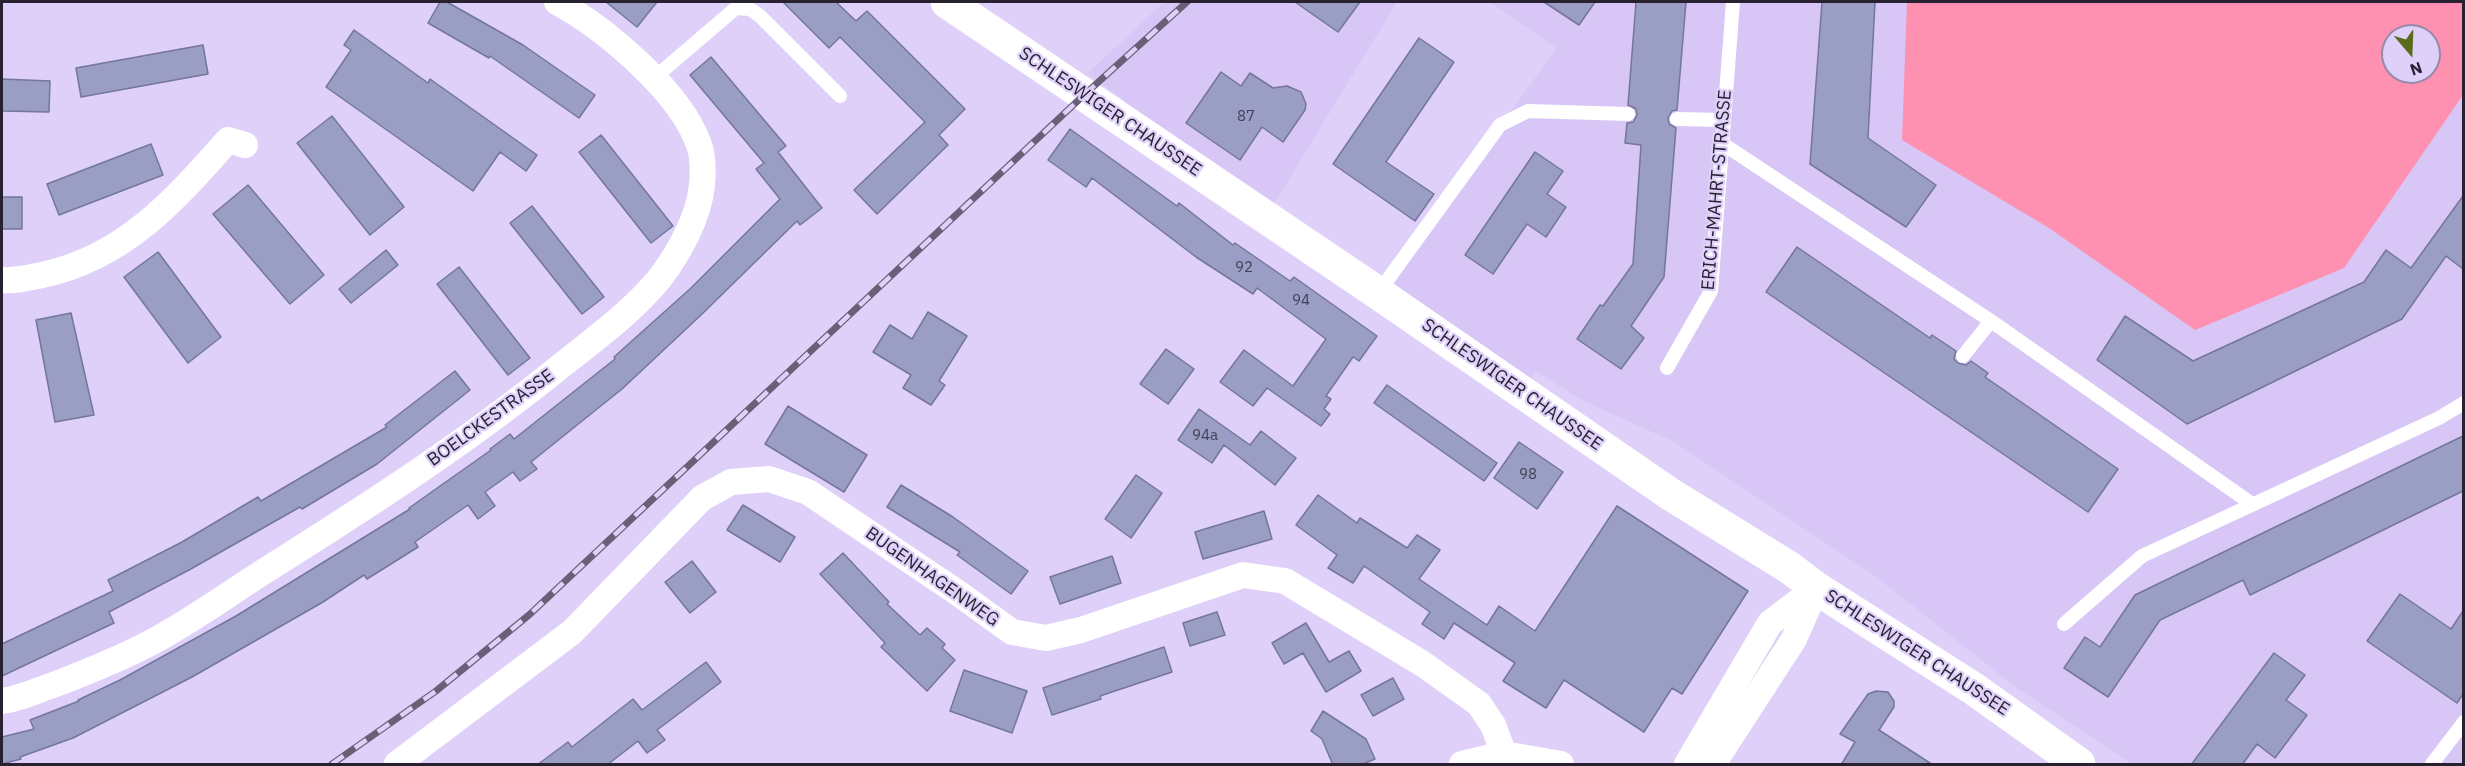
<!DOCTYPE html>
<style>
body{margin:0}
#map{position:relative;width:2465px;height:766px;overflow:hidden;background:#ded0f9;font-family:"IBM Plex Sans",sans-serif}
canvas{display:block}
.frame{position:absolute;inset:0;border:3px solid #272130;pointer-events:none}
.north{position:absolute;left:2381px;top:24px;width:60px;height:60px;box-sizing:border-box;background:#ded0f9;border:2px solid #958aa9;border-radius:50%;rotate:161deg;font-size:16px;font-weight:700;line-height:24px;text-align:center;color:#272130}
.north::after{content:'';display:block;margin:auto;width:21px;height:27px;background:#5a6c19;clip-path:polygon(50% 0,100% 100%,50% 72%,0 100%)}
</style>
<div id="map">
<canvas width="2465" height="766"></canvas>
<div class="frame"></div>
<div class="north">N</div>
</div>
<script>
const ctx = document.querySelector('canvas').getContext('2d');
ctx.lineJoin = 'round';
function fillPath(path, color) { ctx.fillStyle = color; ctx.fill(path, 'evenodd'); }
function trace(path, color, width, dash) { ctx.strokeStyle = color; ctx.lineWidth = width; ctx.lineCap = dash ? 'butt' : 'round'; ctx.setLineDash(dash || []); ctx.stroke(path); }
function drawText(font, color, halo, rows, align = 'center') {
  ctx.font = font + ' "IBM Plex Sans",sans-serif'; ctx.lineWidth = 4.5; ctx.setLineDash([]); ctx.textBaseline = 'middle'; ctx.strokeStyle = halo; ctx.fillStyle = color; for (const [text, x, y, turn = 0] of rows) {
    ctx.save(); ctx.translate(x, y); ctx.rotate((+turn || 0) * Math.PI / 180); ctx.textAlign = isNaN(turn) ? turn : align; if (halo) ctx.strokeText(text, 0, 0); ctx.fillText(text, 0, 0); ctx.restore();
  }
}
fillPath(new Path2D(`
 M1164 2H1397L1266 217 1111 113 1124 100 1088 73Z
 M1489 2H2463V764H2132L2017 688 1875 576 1674 442 1580 399 1536 371 1523 393 1378 293 1557 48ZM2393 36H2429V72H2393Z`), '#d8c6f6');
fillPath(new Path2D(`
 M1907 2H2463V95L2344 268 2195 330 2049 228 1902 140ZM2393 36H2429V72H2393Z`), '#fe90b1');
const building = new Path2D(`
 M440 2H447L523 45 595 95 579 118 490 56 489 58 428 23Z
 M606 2H657L637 27Z
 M783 2H836L856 21 867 11 965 109 939 135 948 145 877 214 854 190 925 122 840 37 829 48Z
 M1295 2H1360L1338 32Z
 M1544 2H1595L1579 25Z
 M1636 2H1686L1677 110 1672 111 1668 118 1669 124 1676 128 1664 277 1631 326 1644 338 1621 369 1577 339 1600 305 1603 306 1633 264 1641 145 1625 143 1627 123 1633 122 1637 115 1636 109 1628 105Z
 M1822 2H1875L1868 138 1936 185 1906 227 1810 164Z
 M354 30 428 83 430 79 537 155 526 171 500 152 473 191 326 87 351 50 344 45Z
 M1419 38 1454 62 1386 162 1434 194 1415 221 1333 164Z
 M203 45 208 74 81 97 76 68Z
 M711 57 786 146 778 152 822 208 800 225 797 221 701 315 622 389 531 462 537 469 520 481 513 472 485 492 495 506 478 519 468 505 415 542 418 547 367 579 364 575 323 602 192 677 73 738 20 757 21 759 2 764V737L34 729 30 720 79 701 78 700 120 680 236 616 410 509 409 508 491 450 490 449 510 434 514 439 615 359 614 357 691 288 780 199 756 169 764 163 690 75Z
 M1221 72 1241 86 1250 73 1273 88 1287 86 1301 92 1306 104 1305 110 1283 142 1262 127 1240 160 1186 123Z
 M2 79 50 81 49 112 2 111Z
 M332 116 404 207 370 235 297 143Z
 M1070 129 1177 206 1179 203 1233 245 1235 243 1290 281 1294 277 1377 336 1359 361 1353 357 1326 396 1331 399 1324 409 1330 414 1321 426 1267 388 1253 406 1220 382 1244 350 1293 386 1326 339 1257 288 1253 294 1196 257 1092 178 1086 187 1048 160Z
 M601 135 673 226 651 243 579 152Z
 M151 144 163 175 59 215 47 184Z
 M1535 152 1563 171 1547 194 1566 207 1546 237 1527 224 1493 274 1465 255Z
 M248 185 324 275 290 304 213 214Z
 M2463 196V269L2446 256 2402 319 2187 424 2097 360 2125 316 2193 361 2364 282 2386 250 2411 268Z
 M2 197H22V229H2Z
 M532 206 604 297 582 314 510 223Z
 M1797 247 1930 338 1932 335 1956 351 1954 359 1958 363 1966 365 1971 361 1988 373 1985 377 2118 469 2088 512 1766 292Z
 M386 250 398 265 351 303 339 289Z
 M158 252 221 337 188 363 124 277Z
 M459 267 530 358 508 375 437 284Z
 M928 312 967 336 939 381 945 385 931 405 903 388 911 375 873 352 890 325 912 339Z
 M71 313 94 415 55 422 36 320Z
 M1166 349 1194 369 1168 404 1140 384Z
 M455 371 470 390 377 464 302 509 300 507 189 570 109 612 114 623 2 676V644L113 591 108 580 182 542 258 497 261 501 387 427 385 425Z
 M1387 385 1497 463 1484 481 1374 403Z
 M788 406 867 455 844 492 765 444Z
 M1199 409 1250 445 1261 431 1296 458 1275 485 1224 445 1212 463 1178 440Z
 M2463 436V491L2250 595 2243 580 2160 620 2108 697 2064 668 2085 637 2100 647 2135 595Z
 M1519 442 1563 472 1537 509 1494 478Z
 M1136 475 1162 493 1131 538 1105 519Z
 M901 485 953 517 1028 571 1011 594 957 555 960 552 887 507Z
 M1318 495 1357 523 1360 518 1407 548 1417 535 1440 550 1419 579 1487 625 1499 606 1535 631 1617 506 1748 591 1682 694 1672 688 1644 732 1564 680 1546 708 1503 681 1515 663 1454 623 1444 639 1422 624 1430 612 1364 566 1353 583 1328 568 1337 555 1296 525Z
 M743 505 795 537 780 562 727 530Z
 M1264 511 1272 539 1203 559 1195 532Z
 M843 553 889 602 887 604 920 635 927 628 945 644 942 648 955 660 927 691 881 647 885 643 820 574Z
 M1112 556 1121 583 1060 604 1050 577Z
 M692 561 716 592 690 613 665 582Z
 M2400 594 2451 629 2463 611V694L2457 703 2367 641Z
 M1217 612 1225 635 1190 646 1183 623Z
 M1306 623 1329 662 1349 651 1361 671 1326 692 1303 653 1284 664 1272 643Z
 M1164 647 1172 672 1100 696 1101 699 1052 715 1043 688Z
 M2274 653 2305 675 2286 700 2307 715 2275 758 2257 744 2242 765H2191Z
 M706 662 721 682 657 730 665 740 647 753 638 741 607 765H537L568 742 572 747 633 699 642 710Z
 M964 670 1027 691 1012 733 950 711Z
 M1393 678 1404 699 1373 716 1361 695Z
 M1876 691 1888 692 1894 701V707L1879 730 1933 765H1841L1855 742 1840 734 1868 694Z
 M1323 711 1366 739 1375 759 1361 765H1333L1322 739 1311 731Z`);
fillPath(building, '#9a9dc4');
trace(building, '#74769c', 1.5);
trace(new Path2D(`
 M653 79 736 8 750 9 760 16 840 96
 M1677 119 1724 120
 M1723 144 1991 321 2252 504
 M1378 293 1500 125 1528 111 1628 114
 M1963 356 1991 321
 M1667 368 1711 291 1733 2
 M2064 624 2142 556 2439 418 2464 403
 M2432 764 2464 722`), '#fff', 14);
trace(new Path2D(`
 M2 280C16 281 28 278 42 275 124 258 175 200 228 140L245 145
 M2 701C20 699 38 690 56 684 87 672 120 659 150 643 192 621 231 592 271 567 371 504 470 440 562 365 596 338 632 312 660 278 679 253 699 217 702 185 703 174 703 156 699 145 681 92 605 28 557 2
 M397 764 572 632 702 498 731 482 769 479 808 492 958 593 1012 632 1046 638 1081 630 1243 575 1285 581 1423 664 1479 704 1493 725 1504 754
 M1462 764 1504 754 1561 764
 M1687 764 1770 623 1816 588
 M1713 764 1794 639 1816 589`), '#fff', 26);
trace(new Path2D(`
 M947 2 1378 293 1670 494 1790 568 1816 588 1974 689 2079 764`), '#fff', 33);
const rail = new Path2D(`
 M332 764 436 691 529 615 1084 95 1187 2`);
trace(rail, '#696078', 7);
trace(rail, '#ded0f9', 4.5, [14]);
drawText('15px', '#444055', null, [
 ["87",1246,117],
 ["92",1244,268],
 ["94",1301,301],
 ["94a",1205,436],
 ["98",1528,475]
]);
drawText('18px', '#272130', '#ded0f9', [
 ["SCHLESWIGER CHAUSSEE",1110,112,34],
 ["ERICH-MAHRT-STRASSE",1717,190,-85],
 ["SCHLESWIGER CHAUSSEE",1512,385,35],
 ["BOELCKESTRASSE",491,418,-36],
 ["BUGENHAGENWEG",932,577,35],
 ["SCHLESWIGER CHAUSSEE",1917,653,33]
]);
</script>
